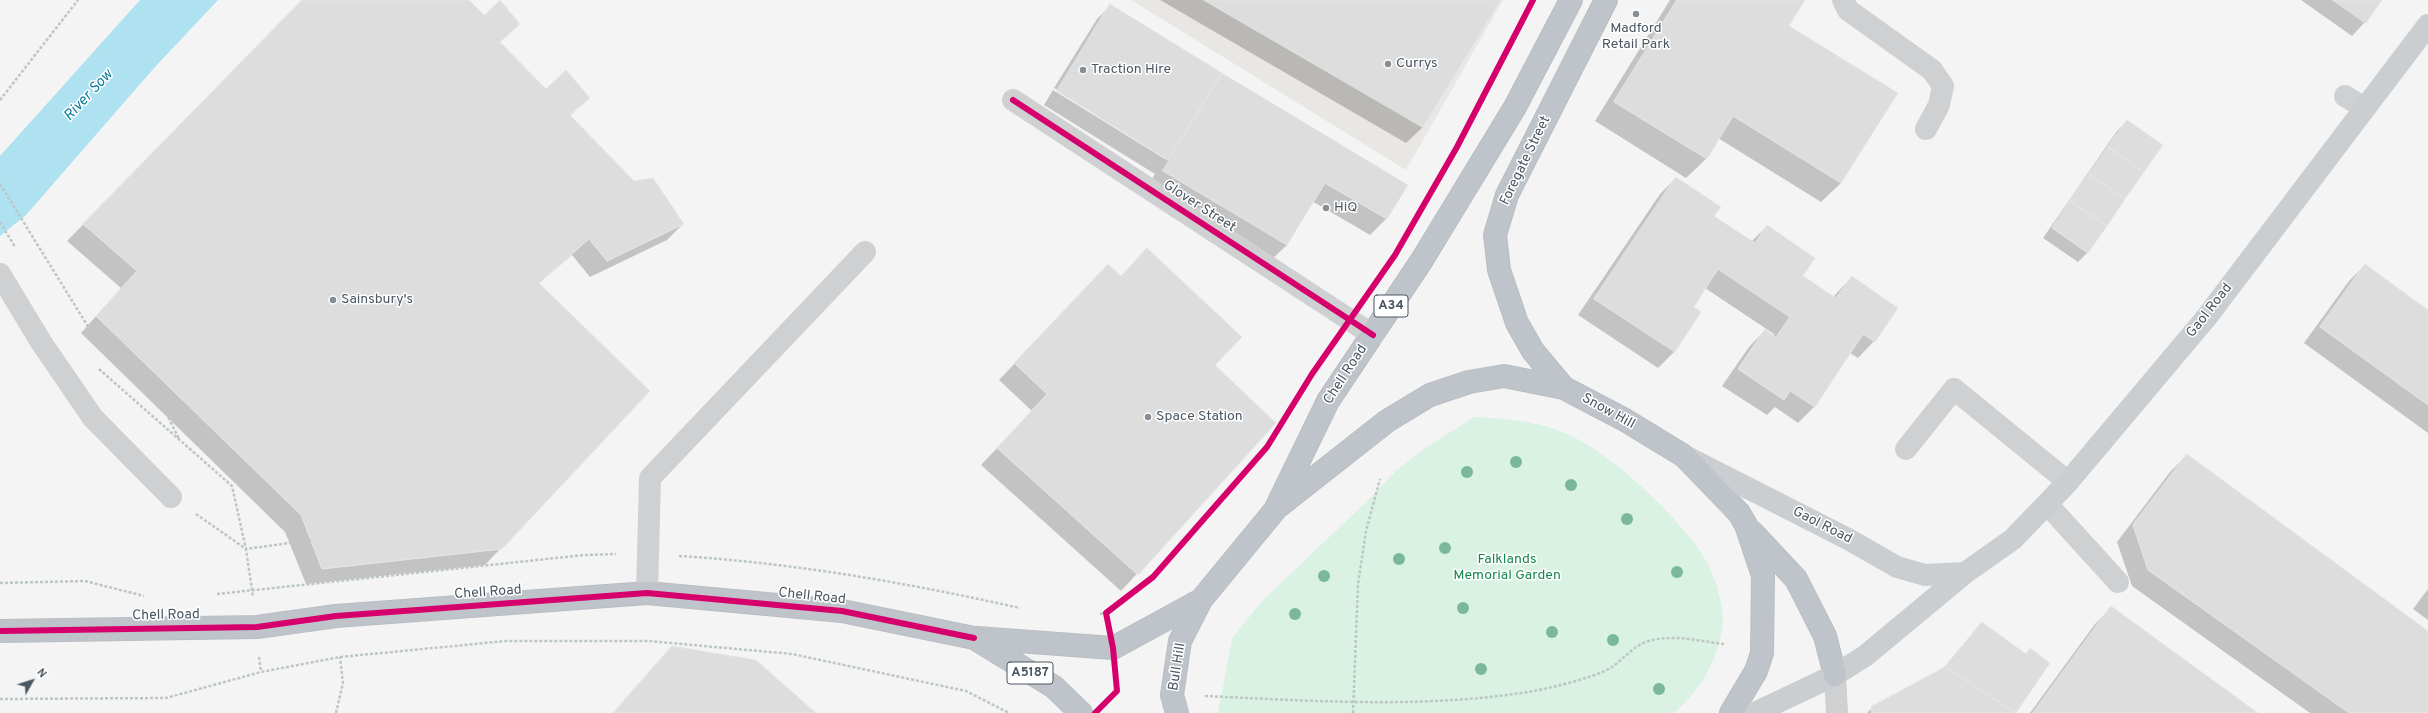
<!DOCTYPE html>
<style>
body{margin:0}
#map{position:relative;width:2428px;height:713px;overflow:hidden;background:#f4f4f4;font-family:Overpass,sans-serif}
canvas{display:block}
.north{position:absolute;left:12px;top:661px;width:40px;height:40px;-webkit-text-stroke:3px #fff;paint-order:stroke;rotate:51deg;font-size:11px;font-weight:700;line-height:16px;text-align:center;color:#4a5661}
.north::after{content:'';display:block;margin:auto;width:14px;height:18px;background:#4a5661;clip-path:polygon(50% 0,100% 100%,50% 72%,0 100%)}
</style>
<div id="map">
<canvas width="2428" height="713"></canvas>
<div class="north">N</div>
</div>
<script>
const ctx = document.querySelector('canvas').getContext('2d');
ctx.lineJoin = 'round';
function fillPath(path, color) { ctx.fillStyle = color; ctx.fill(path, 'evenodd'); }
function trace(path, color, width, dash) { ctx.strokeStyle = color; ctx.lineWidth = width; ctx.lineCap = dash ? 'butt' : 'round'; ctx.setLineDash(dash || []); ctx.stroke(path); }
function drawText(font, color, halo, rows, align = 'center') {
  ctx.font = font + ' Overpass,sans-serif'; ctx.lineWidth = 3; ctx.setLineDash([]); ctx.textBaseline = 'middle'; ctx.strokeStyle = halo; ctx.fillStyle = color; for (const [text, x, y, turn = 0] of rows) {
    ctx.save(); ctx.translate(x, y); ctx.rotate((+turn || 0) * Math.PI / 180); ctx.textAlign = isNaN(turn) ? turn : align; if (halo) ctx.strokeText(text, 0, 0); ctx.fillText(text, 0, 0); ctx.restore();
  }
}
fillPath(new Path2D(`
 M1131 0H1503L1406 170Z`), '#e8e7e3');
fillPath(new Path2D(`
 M1474 417C1508 419 1532 420 1565 433 1595 446 1620 467 1644 489 1666 509 1705 549 1714 578 1718 588 1724 613 1723 622 1720 657 1700 691 1674 713H1218L1232 639 1262 601 1364 504 1396 471 1421 451Z`), '#d9f2e3');
fillPath(new Path2D(`
 M140 0H218L155 67 26 215 0 236V156Z`), '#aee2f0');
fillPath(new Path2D(`
 M303 0H467L484 16 499 1 519 24 499 43 546 90 588 98 570 116 634 182 683 224 667 240 590 277 572 255 538 284 501 548 485 565 306 584 285 532 81 333 121 288 67 241Z
 M1160 0H1500L1423 127 1406 143Z
 M1670 0H1804L1788 26 1841 183 1821 202 1718 138 1706 159 1686 178 1595 121Z
 M2301 0H2381L2365 22 2352 36Z
 M1110 6 1406 185 1386 219 1370 235 1312 201 1287 245 1270 261 1147 188 1155 174 1044 105 1053 90 1165 159V157L1054 88 1097 19Z
 M2127 121 2161 145 2087 253 2078 262 2043 238 2117 131Z
 M1676 178 1713 216 1751 242 1767 226 1801 276 1833 297 1852 277 1874 341 1858 358 1850 353 1814 407 1798 423 1775 407 1767 415 1722 386 1749 347 1765 330 1773 336 1774 334 1705 288 1692 307 1700 312 1674 352 1658 368 1578 315 1660 194Z
 M2365 265 2428 311V433L2304 343 2349 281Z
 M1092 282 1214 365 1275 423 1121 591 981 465 1032 411 999 380Z
 M2187 455 2428 632V713H2310L2132 586 2117 542 2170 472Z
 M2428 589V620L2413 609Z
 M2111 608 2256 713H2030L2095 624Z
 M1982 623 2025 655 2049 664 2015 713H1867L1872 708 1942 670Z`), '#0003');
const building = new Path2D(`
 M302 0H469L485 16 500 0 520 24 500 42 546 89 566 70 590 98 570 115 634 181 653 178 684 224 607 261 589 239 539 283 650 391 502 549 322 569 301 515 96 316 137 271 83 224Z
 M1204 0H1501L1423 127Z
 M1677 0H1805L1789 26 1898 93 1841 183 1733 116 1707 159 1614 102Z
 M2333 0H2382L2366 23Z
 M1110 4 1222 73 1168 160 1057 91Z
 M1222 73 1408 185 1387 219 1325 183 1287 245 1163 171Z
 M2127 120 2163 145 2144 172 2108 147Z
 M2108 147 2144 172 2125 199 2089 174Z
 M2089 174 2125 199 2107 226 2070 201Z
 M1676 177 1721 207 1714 216 1755 243 1767 225 1815 258 1803 276 1836 298 1852 276 1898 308 1875 342 1863 334 1815 407 1790 391 1784 400 1738 369 1765 329 1776 337 1790 317 1718 269 1694 307 1701 312 1675 352 1594 299Z
 M2070 201 2107 226 2088 253 2052 228Z
 M1147 248 1242 337 1215 365 1276 423 1138 575 997 448 1047 394 1014 363 1108 264 1121 276Z
 M2365 264 2428 310V405L2320 327Z
 M2187 454 2428 631V713H2349L2148 570 2133 525Z
 M2111 606 2258 713H2033Z
 M1982 622 2026 654 2030 648 2050 663 2016 713 1945 667Z
 M672 646 756 660 816 713H613Z
 M1945 667 2015 713H1872L1871 707Z`);
fillPath(building, '#ddddde');
trace(building, '#e5e6e7', 1);
const highway = new Path2D(`
 M1564 388 1533 351 1517 323 1499 270 1495 235 1507 195 1606 0
 M1279 506 1387 421 1430 395 1469 382 1504 376 1564 388 1625 420 1684 456 1739 513 1746 525 1763 576 1762 653 1756 671 1731 713
 M1752 532 1796 579 1825 636 1835 675
 M0 631 257 627 336 616 647 593 842 611 974 638 1054 687 1081 713
 M977 638 1113 648 1201 600
 M1177 713 1172 695 1180 641 1201 600 1275 510 1328 401 1422 260 1515 107 1571 0`);
trace(highway, '#b9bec3', 24);
trace(new Path2D(`
 M0 100 78 0
 M0 184 92 333 157 395 179 439
 M0 222 15 247
 M99 369 232 486 246 549 311 540
 M196 514 246 549 253 597
 M679 556C794 563 908 583 1020 608
 M0 583 85 581 144 596
 M217 594 584 555 616 554
 M1100 614 1106 613
 M259 657 261 672
 M1205 696C1314 701 1426 709 1534 691 1554 687 1597 677 1612 667 1625 658 1634 645 1649 641 1674 634 1699 641 1724 644
 M0 699 166 698 261 672 340 657 506 641H649L792 654 966 691 1009 713
 M336 713 343 683 340 657
 M1353 713 1358 584 1366 531 1380 479`), '#bcc7c4', 2.5, [3, 2]);
trace(new Path2D(`
 M1843 0 1848 10 1932 70 1943 86 1939 105 1926 129
 M2345 96 2364 108
 M1013 100 1373 335
 M0 274 41 342 93 418 171 497
 M1906 449 1954 389 2068 482
 M2047 504 2118 582
 M647 593 650 478 865 252
 M1835 675 1837 713`), '#ced0d2', 22);
trace(new Path2D(`
 M1687 457 1848 539 1897 567 1925 575 1965 573
 M1755 713 1835 675 1865 656 1965 573 2013 539 2068 482 2206 318 2428 25`), '#caced1', 22);
trace(highway, '#bec4c9', 22);
trace(new Path2D(`
 M1013 100 1373 335
 M0 631 257 627 336 616 647 593 842 611 974 638
 M1095 713 1117 691 1113 648 1106 613 1153 577 1267 447 1312 374 1395 255 1457 147 1533 0`), '#d6006c', 6);
ctx.fillStyle = '#7ab899';
for (const [x, y] of [
 [1516,462],
 [1467,472],
 [1571,485],
 [1627,519],
 [1445,548],
 [1399,559],
 [1677,572],
 [1324,576],
 [1463,608],
 [1295,614],
 [1552,632],
 [1613,640],
 [1481,669],
 [1659,689]
]) { ctx.beginPath(); ctx.arc(x, y, 6, 0, 2 * Math.PI); ctx.fill(); }
for (const [x, y, r, color] of [
 [1636,14,4,"#868d94"],
 [1388,64,4,"#868d94"],
 [1083,70,4,"#868d94"],
 [1326,208,4,"#868d94"],
 [333,300,4,"#868d94"],
 [1148,417,4,"#868d94"]
]) { const dot = new Path2D(); dot.arc(x, y, r, 0, 2 * Math.PI); ctx.fillStyle = color; ctx.fill(dot); trace(dot, '#fff', 1.5); }
for (const [x, y, w] of [
 [1391,306,34],
 [1030,673,46]
]) { const box = new Path2D(); box.roundRect(x - w / 2, y - 11, w, 22, 3); ctx.fillStyle = '#fff'; ctx.fill(box); trace(box, '#4a5661', 1); }
drawText('bold 13px', '#4a5661', null, [
 ["A34",1391,306],
 ["A5187",1030,673]
]);
drawText('14px', '#4a5661', '#fff', [
 ["Madford",1636,29,"center"],
 ["Retail Park",1636,45,"center"],
 ["Currys",1396,64],
 ["Traction Hire",1091,70],
 ["HiQ",1334,208],
 ["Sainsbury's",341,300],
 ["Space Station",1156,417]
], 'left');
drawText('14px', '#4a5661', '#fff', [
 ["Foregate Street",1526,161,-64],
 ["Glover Street",1199,207,33],
 ["Gaol Road",2210,311,-52],
 ["Chell Road",1346,375,-57],
 ["Snow Hill",1608,412,29],
 ["Gaol Road",1822,526,27],
 ["Chell Road",488,593,-4],
 ["Chell Road",812,597,6],
 ["Chell Road",166,616,-1],
 ["Bull Hill",1178,667,-81]
]);
drawText('14px', '#17864f', '#fff', [
 ["Falklands",1507,560],
 ["Memorial Garden",1507,576]
]);
drawText('italic 15px', '#0c7c9b', '#fff', [
 ["River Sow",89,96,-47]
]);
</script>
